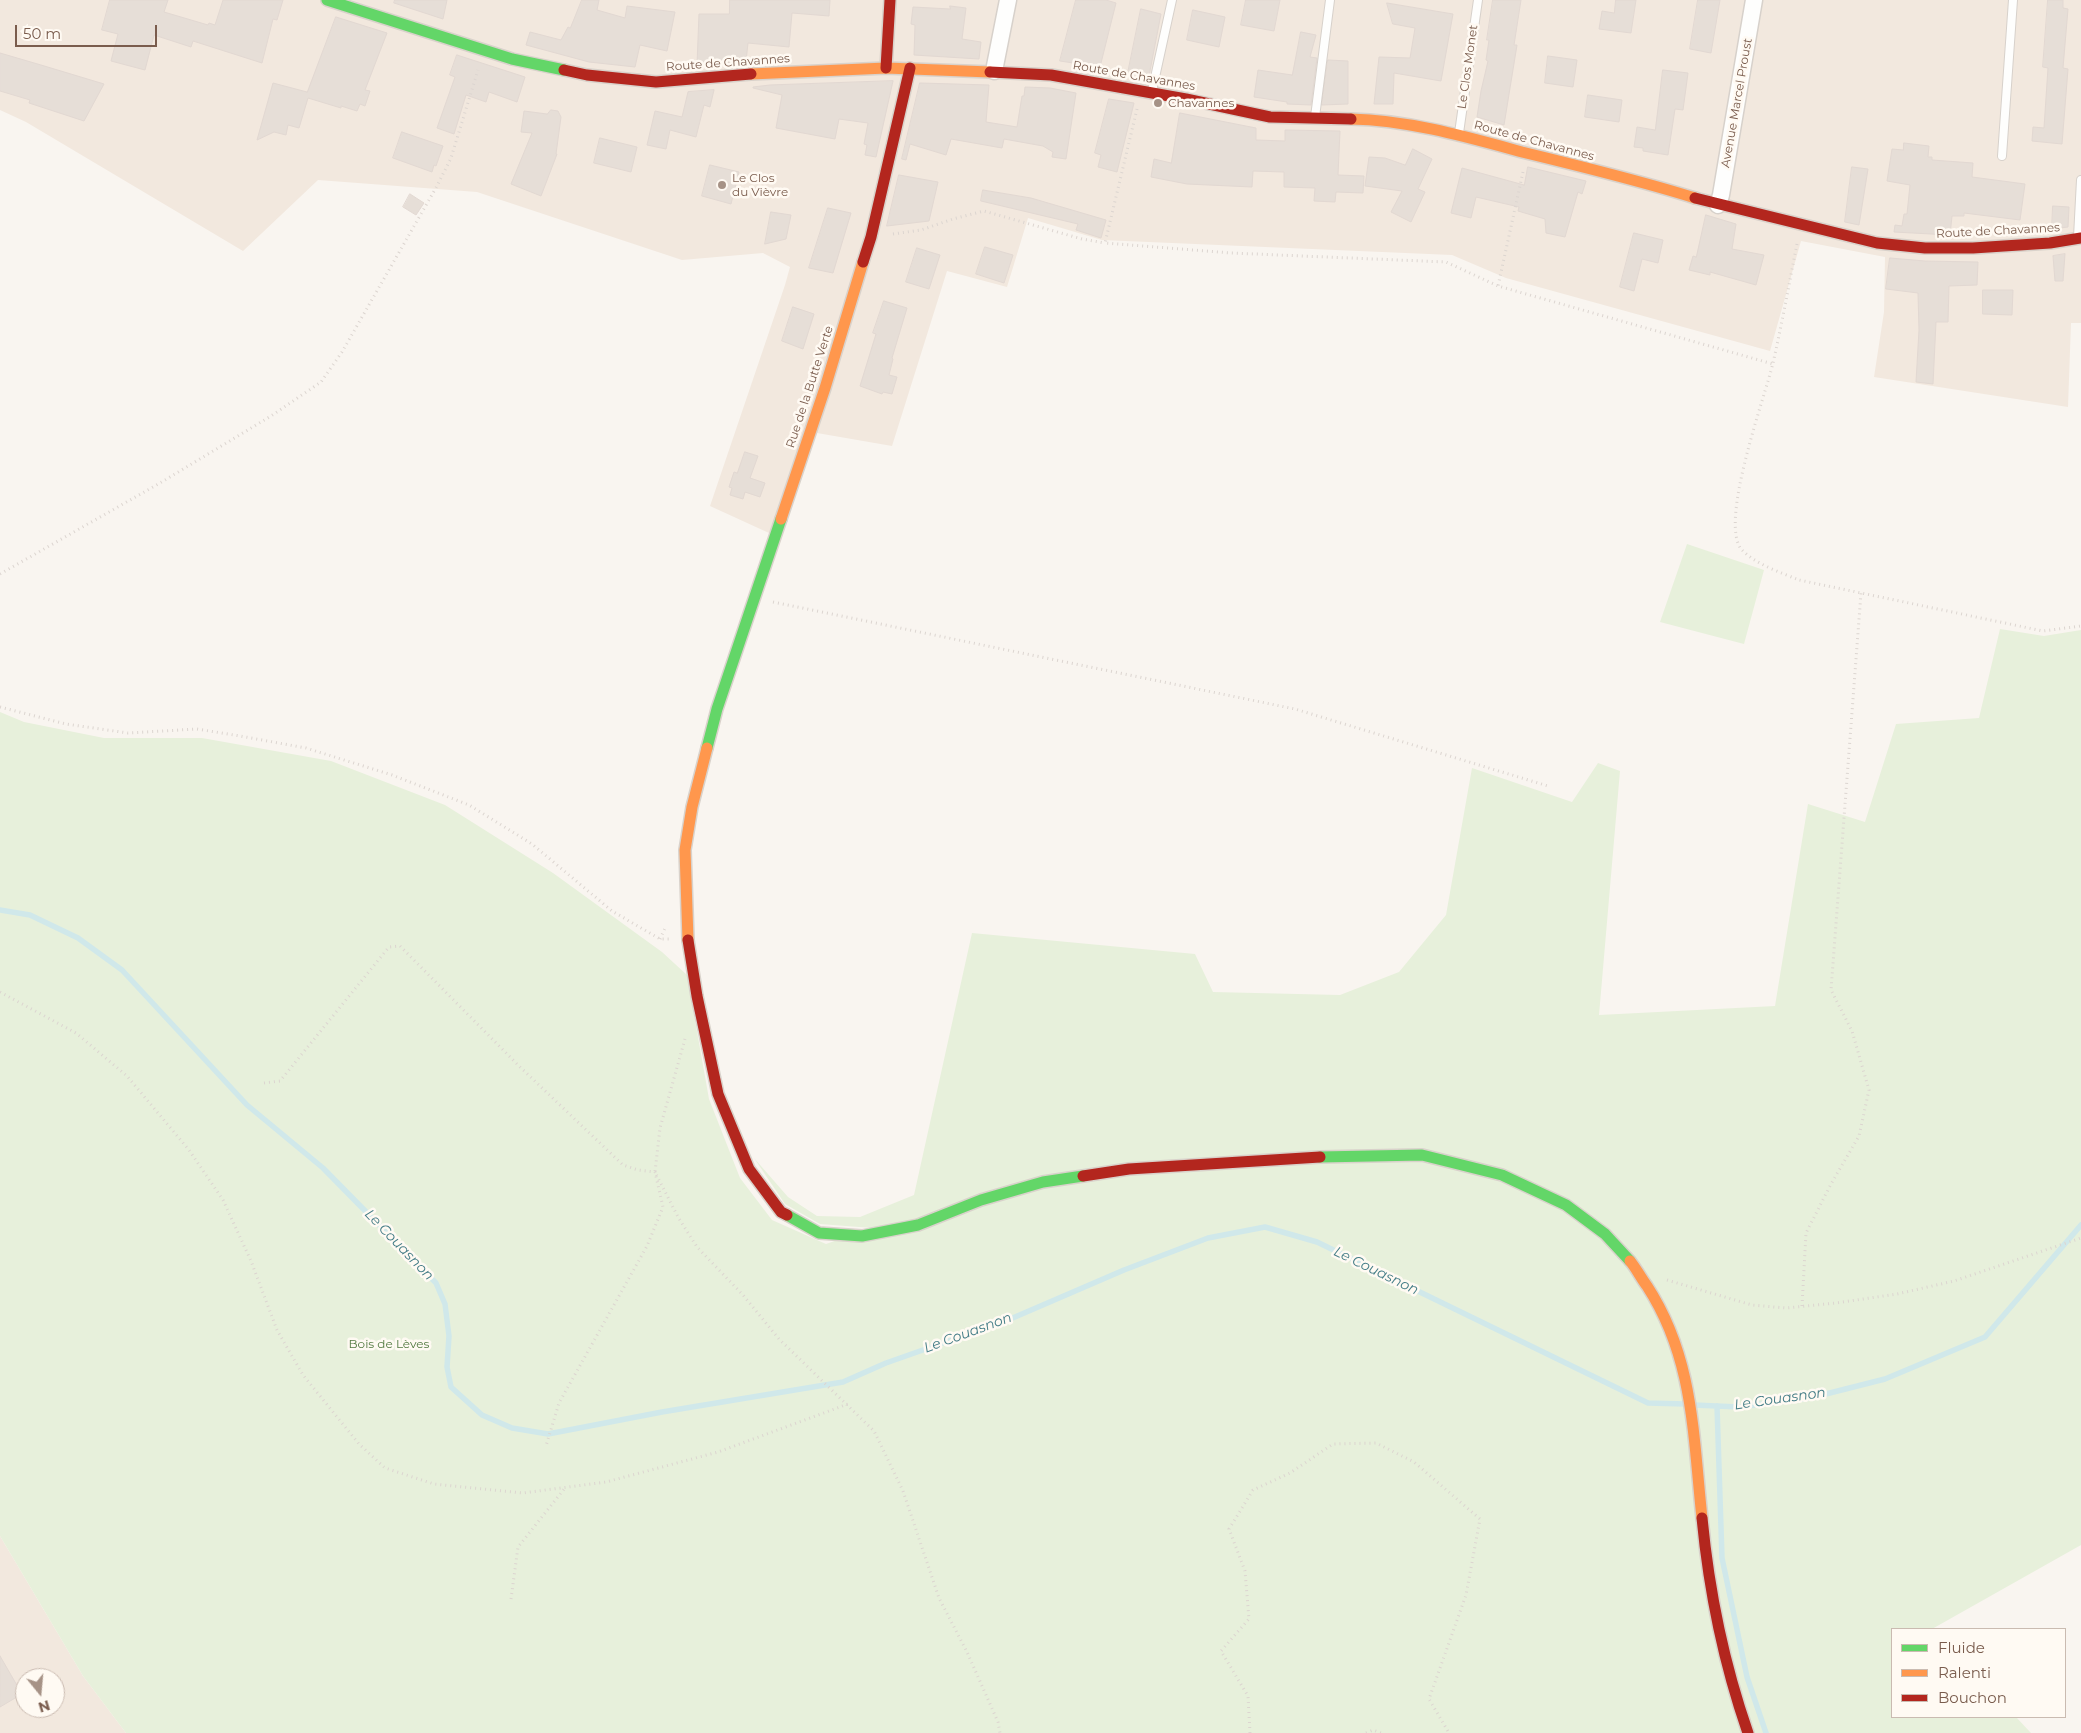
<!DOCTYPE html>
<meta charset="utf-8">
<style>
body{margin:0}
#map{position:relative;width:2081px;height:1733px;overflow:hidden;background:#f9f5f0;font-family:Montserrat,sans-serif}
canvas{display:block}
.legend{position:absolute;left:1891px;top:1628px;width:175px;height:90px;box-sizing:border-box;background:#fffaf3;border:1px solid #cabbb1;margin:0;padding:6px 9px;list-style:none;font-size:15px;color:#7a5c4d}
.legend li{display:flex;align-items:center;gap:10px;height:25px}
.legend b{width:25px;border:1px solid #cabbb1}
.north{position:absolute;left:15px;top:1668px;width:50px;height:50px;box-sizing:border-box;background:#fffaf3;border:1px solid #cabbb1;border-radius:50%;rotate:163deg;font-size:14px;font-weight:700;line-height:20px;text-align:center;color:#7a5c4d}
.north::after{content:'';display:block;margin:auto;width:18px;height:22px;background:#a69286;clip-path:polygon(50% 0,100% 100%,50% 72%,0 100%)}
.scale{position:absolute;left:15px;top:25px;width:142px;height:22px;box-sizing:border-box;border:2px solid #7a5c4d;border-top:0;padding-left:6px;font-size:15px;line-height:18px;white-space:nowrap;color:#7a5c4d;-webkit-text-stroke:4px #fffaf3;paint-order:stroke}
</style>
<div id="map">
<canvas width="2081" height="1733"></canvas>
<ul class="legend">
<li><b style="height:6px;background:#63d668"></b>Fluide</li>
<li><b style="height:6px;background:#ff974d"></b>Ralenti</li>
<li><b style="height:6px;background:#b3261e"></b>Bouchon</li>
</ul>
<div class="north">N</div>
<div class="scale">50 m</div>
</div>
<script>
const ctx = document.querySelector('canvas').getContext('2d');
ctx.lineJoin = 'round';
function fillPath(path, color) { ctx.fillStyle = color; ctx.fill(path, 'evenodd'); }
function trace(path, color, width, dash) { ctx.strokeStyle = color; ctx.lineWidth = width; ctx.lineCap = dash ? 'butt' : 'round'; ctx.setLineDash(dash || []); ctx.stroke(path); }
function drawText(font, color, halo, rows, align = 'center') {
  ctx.font = font + ' Montserrat,sans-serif'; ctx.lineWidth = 5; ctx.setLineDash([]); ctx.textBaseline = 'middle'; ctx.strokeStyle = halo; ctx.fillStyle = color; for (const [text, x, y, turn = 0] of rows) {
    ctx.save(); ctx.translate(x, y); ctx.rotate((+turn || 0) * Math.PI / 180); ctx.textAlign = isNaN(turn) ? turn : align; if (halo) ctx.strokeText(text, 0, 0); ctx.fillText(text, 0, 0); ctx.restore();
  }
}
fillPath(new Path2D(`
 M0 0H2081V323H2071L2068 407 1874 377 1884 312 1885 257 1801 241 1770 351 1506 278 1452 255 1102 240 1028 218 1007 287 947 271 892 446 817 433 769 533 710 506 785 285 790 267 763 253 682 260 477 192 318 180 243 251 26 122 0 110Z
 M0 1536 83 1676 126 1733H0ZM25 1678H55V1708H25Z`), '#f2e8de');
fillPath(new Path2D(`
 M1687 544 1764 570 1744 644 1660 622Z
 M2000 629 2044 636 2081 630V1545L1932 1629H1892V1717H2016L2031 1733H126L83 1676 0 1536V712L24 722 104 738H202L331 761 445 805 553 873 662 952 687 975 709 1099 740 1178 772 1220 826 1244 872 1228 820 1224 785 1204 754 1158 788 1197 817 1216 860 1217 914 1195 972 933 1195 954 1213 992 1340 995 1399 972 1446 915 1472 768 1572 802 1598 763 1620 771 1599 1015 1775 1006 1808 804 1865 822 1896 724 1979 718Z`), '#e7f0db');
trace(new Path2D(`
 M0 910 30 915 78 938 122 970 247 1105 323 1168 436 1283 445 1304 449 1336 447 1367 451 1387 482 1415 512 1428 548 1434 662 1412 843 1382 886 1363 1008 1320 1124 1270 1208 1238 1265 1227 1317 1242 1648 1403 1685 1404
 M1694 1405 1739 1407 1810 1398 1885 1379 1985 1337 2081 1225
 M1717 1406 1722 1558 1747 1677 1766 1733`), '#d0e8ea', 5.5);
const building = new Path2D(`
 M110 0H168L164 12 208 25 209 23 215 25 223 0H283L277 20 273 19 262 63 193 41 191 47 154 35 145 70 111 61 118 34 102 30Z
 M395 0H447L443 19 394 3Z
 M582 0H599L597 10 625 18 627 6 675 12 667 51 640 45 635 67 589 62 526 45 530 32 561 40 568 27 570 28Z
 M730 0H830L829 16 792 13 789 47 748 43 746 61 697 65 699 14H729Z
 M1076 0H1106L1116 3 1100 67 1060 61Z
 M1246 0H1280L1274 31 1241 25Z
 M1493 0H1521L1514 45H1517L1504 125 1477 117 1481 91 1488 61 1486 60 1489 40H1487Z
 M1616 0H1636L1631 33 1599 29 1602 11 1614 13Z
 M1698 0H1720L1711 53 1690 49Z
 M2048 0H2063V8L2068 9 2063 68 2068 69 2062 144 2032 141 2033 127 2044 128 2048 68 2043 67Z
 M1387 3 1453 14 1441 81 1394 73 1393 104H1374L1379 57 1410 58 1415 28 1393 24Z
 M950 6 966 8 962 39 981 42 979 59 914 55 915 25 911 24 913 7 950 9Z
 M1141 9 1161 14 1149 76 1128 73Z
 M1193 10 1225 17 1219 47 1187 40Z
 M336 17 387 33 365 90 370 91 365 106 360 104 357 111 341 106V108L308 98 299 128 288 125 286 135 274 132 257 140 273 83 307 92Z
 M1301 32 1316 35 1310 57 1317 58 1311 105 1287 104V102L1254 97 1258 70 1292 75Z
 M0 53 41 65 104 84 84 121 29 103 30 100 0 91Z
 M457 55 525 77 517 102 489 92 486 102 466 95 454 134 437 128 455 77 450 75Z
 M1548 56 1577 60 1573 87 1545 83Z
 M1328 60 1348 61V104L1322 105Z
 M1663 70 1688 73 1683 110 1675 109 1668 155 1643 151V148L1634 147 1637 127 1655 130Z
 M893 81 876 157 865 155 867 145 864 144 868 123 839 119 835 139 776 128 782 95 753 88V87L770 85Z
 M920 83 989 85 986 122 1017 127 1022 96H1024L1025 87 1050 88 1076 93 1066 159 1052 157 1053 152 1043 146 1004 139 1002 148 951 139 946 155 910 144 906 160 902 159Z
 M714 90 710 107 704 105 696 137 670 130 666 149 647 145 655 111 682 117 688 92Z
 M1588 95 1622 100 1619 122 1585 117Z
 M1109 99 1134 103 1117 172 1098 167 1101 155 1095 153Z
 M551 110 558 111 561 117 556 154H557L541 196 511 184 532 133 521 132 524 111 547 114Z
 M1180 113 1256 128V140L1285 141V130L1340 131 1338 175 1364 176 1363 193 1336 192 1335 202 1314 201 1315 188 1284 187V172L1253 171 1252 187 1187 184 1151 177 1154 159 1171 163Z
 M402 132 443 146 436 166 434 165 432 172 393 158Z
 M600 138 637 147 631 172 594 163Z
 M1904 143 1929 146 1928 157H1932V160L1973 163 1972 177 2025 184 2020 220 1964 213V216H1952L1950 235 1894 232 1895 225 1902 226 1904 214H1907L1910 185 1887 181 1892 149 1903 150Z
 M1413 149 1432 159 1418 189 1425 192 1411 222 1391 212 1402 191 1365 186 1369 157 1385 158 1405 165Z
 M710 165 739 172 731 204 702 196Z
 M1528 167 1586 181 1582 194 1578 192 1565 237 1546 233 1545 219 1518 211 1519 207 1476 197 1471 218 1451 213 1462 168 1524 185Z
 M1852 167 1868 169 1859 225 1845 222Z
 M899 175 938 182 929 221 887 226Z
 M983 190 1031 198 1106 220 1101 238 1076 230 1078 224 981 201Z
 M410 194 424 203 416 215 403 207Z
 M2053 206 2069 207 2068 227 2052 229Z
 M828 208 851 213 833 273 809 268Z
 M771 212 791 215 786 239 765 244Z
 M1706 215 1736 224 1732 249 1764 255 1756 285 1710 272V275L1689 270 1693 256 1696 257Z
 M1634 233 1663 240 1658 263 1642 259 1634 291 1620 287Z
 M985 247 1013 255 1004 283 976 274Z
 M917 248 940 255 929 289 906 282Z
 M2065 254 2063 281H2055L2053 256Z
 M1890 258 1925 261 1978 262 1977 285 1949 286 1948 322H1936L1933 384 1916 382 1919 330 1918 293 1886 289Z
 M1983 290H2013L2012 315 1983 314Z
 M884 301 907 308 892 358 893 359 889 375 897 377 892 394 883 392 882 394 860 386 876 334 873 333Z
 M793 307 814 314 803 349 782 341Z
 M745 452 758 456 750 478 765 483 760 497 745 492 743 499 730 495 732 488 729 487 734 472 737 473Z
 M0 1656 22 1694 0 1707Z`);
fillPath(building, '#e6ded7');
trace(building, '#e2d8d2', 1);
const lane = new Path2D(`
 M1152 91 1172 0
 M1315 117 1330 0
 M1459 133 1478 0
 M2002 156 2013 0
 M2078 237 2081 180`);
const street = new Path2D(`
 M994 71 1008 0
 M1718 205 1721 195 1754 0`);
const fast = new Path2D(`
 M327 0 512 59 564 70
 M707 748 717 709 781 519
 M1320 1157 1422 1155 1502 1175 1566 1205 1605 1234 1630 1261
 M787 1215 819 1233 862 1236 918 1225 981 1200 1043 1182 1083 1176`);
const slow = new Path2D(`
 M751 74 886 68 990 72
 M1351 119C1408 120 1467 137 1522 152 1580 166 1638 180 1695 198
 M781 519 825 388 863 262
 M688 940 685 850 692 807 707 748
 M1630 1261C1636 1268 1641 1278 1647 1286 1694 1358 1693 1436 1702 1518`);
const jam = new Path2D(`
 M886 68 890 0
 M564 70 587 75 656 82 751 74
 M990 72 1051 75 1186 99 1270 117 1351 119
 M1695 198 1877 243 1925 248H1973L2050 243 2081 238
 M863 262 871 237 910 68
 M688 940 697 996 718 1094 749 1169 781 1212 787 1215
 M1083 1176 1129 1169 1320 1157
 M1702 1518C1709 1591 1724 1664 1748 1733`);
trace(lane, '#d7d1cb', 10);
trace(street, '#d7d1cb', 19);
trace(fast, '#d9d2cb', 14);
trace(slow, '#d9d2cb', 14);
trace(jam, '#d9d2cb', 14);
trace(new Path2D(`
 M1137 109 1105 243 1231 253 1446 262 1498 286
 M1523 172 1498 286 1773 364
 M893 234 921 230 953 219 984 211 1082 239 1105 243
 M1797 244C1789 284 1782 324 1773 363 1765 397 1718 524 1742 550 1755 564 1782 573 1799 580L2043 631 2081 626
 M0 574 160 483 271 416 321 382 342 352 437 186 451 158 478 70
 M773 602 1295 709 1548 786
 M0 707 66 724 128 733 197 729 240 736 306 748 392 775 469 805 532 844 612 911 660 939H669
 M660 939 666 926
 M0 992 76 1033 127 1076 189 1150 223 1200 251 1261 277 1330 303 1375 359 1444 385 1468 434 1484 523 1493 606 1482 718 1452 848 1404
 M685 1039 660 1128 655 1172 678 1217 697 1247 743 1295 779 1339 874 1431 903 1491 939 1598 967 1652 998 1722 1000 1733
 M264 1083 280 1081 389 947 400 946 519 1066 623 1165 638 1170 655 1172 663 1207 647 1246 559 1403 546 1446
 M1667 1280 1752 1305 1786 1308 1836 1303 1897 1294 1954 1281 2081 1238
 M1802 1306 1806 1233 1831 1184 1859 1136 1869 1090 1852 1031 1831 990 1861 593
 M511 1599 518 1547 565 1488
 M1250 1733 1248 1696 1221 1651 1249 1619 1245 1571 1229 1529 1253 1490 1290 1473 1333 1444 1376 1443 1414 1462 1480 1519 1466 1595 1429 1699 1449 1733
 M1366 1733 1373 1730 1381 1733`), '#dcd5d0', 3, [1, 4]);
trace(lane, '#fefefd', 8);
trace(street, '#fefefd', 16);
trace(fast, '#63d668', 11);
trace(slow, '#ff974d', 11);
trace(jam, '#b3261e', 11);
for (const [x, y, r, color] of [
 [1158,103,5,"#a69286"],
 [722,185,5,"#a69286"]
]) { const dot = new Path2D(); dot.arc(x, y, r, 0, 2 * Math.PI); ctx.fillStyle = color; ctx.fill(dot); trace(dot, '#fffaf3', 2); }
drawText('12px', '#7a5c4d', '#fffaf3', [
 ["Route de Chavannes",728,63,-4],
 ["Le Clos Monet",1468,67,-82],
 ["Route de Chavannes",1134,76,10],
 ["Avenue Marcel Proust",1737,103,-80],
 ["Route de Chavannes",1534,141,15],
 ["Route de Chavannes",1998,231,-3],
 ["Rue de la Butte Verte",810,387,-72]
]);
drawText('12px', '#7a5c4d', '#fffaf3', [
 ["Chavannes",1168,103],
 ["Le Clos",732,178],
 ["du Vièvre",732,192]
], 'left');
drawText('12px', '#537a41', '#fffaf3', [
 ["Bois de Lèves",389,1344]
]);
drawText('italic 14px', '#437c86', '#fffaf3', [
 ["Le Couasnon",399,1245,46],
 ["Le Couasnon",1376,1271,26],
 ["Le Couasnon",968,1333,-20],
 ["Le Couasnon",1780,1399,-8]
]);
</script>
